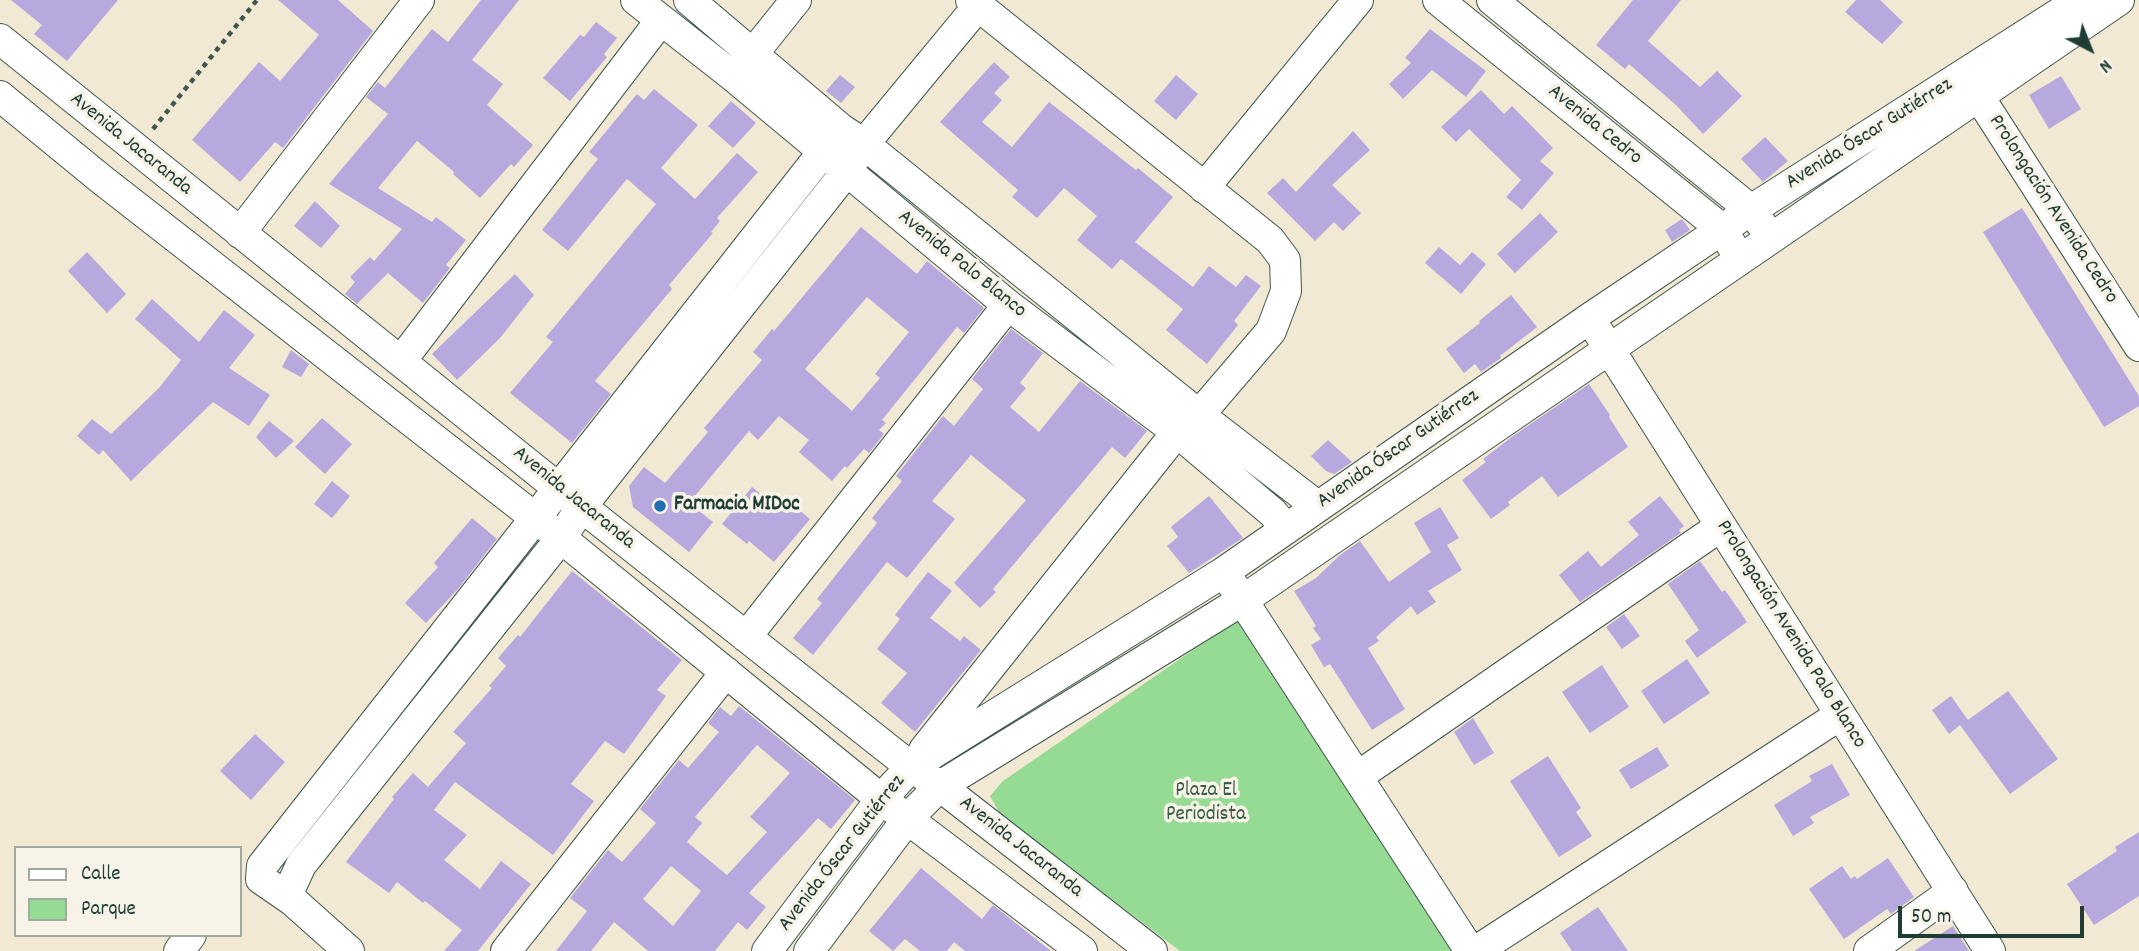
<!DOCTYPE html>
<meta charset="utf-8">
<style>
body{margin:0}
#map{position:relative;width:2139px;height:951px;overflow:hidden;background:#f2e9d4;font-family:Dekko,sans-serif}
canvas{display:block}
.legend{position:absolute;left:14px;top:846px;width:228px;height:91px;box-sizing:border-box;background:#f7f3e8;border:2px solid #a1aaa0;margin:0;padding:9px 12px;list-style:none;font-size:21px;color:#1f3d34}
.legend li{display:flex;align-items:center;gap:14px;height:35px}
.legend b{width:35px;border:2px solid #a1aaa0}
.north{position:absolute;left:2055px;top:14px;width:70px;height:70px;-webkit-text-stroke:5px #f7f3e8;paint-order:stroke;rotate:138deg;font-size:19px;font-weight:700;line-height:28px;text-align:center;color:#1f3d34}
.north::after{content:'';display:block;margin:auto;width:24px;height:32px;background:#1f3d34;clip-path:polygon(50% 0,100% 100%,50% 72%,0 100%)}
.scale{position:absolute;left:1898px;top:906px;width:186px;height:32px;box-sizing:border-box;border:4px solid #1f3d34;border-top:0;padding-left:9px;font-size:21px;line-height:24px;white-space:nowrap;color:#1f3d34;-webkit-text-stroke:5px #f7f3e8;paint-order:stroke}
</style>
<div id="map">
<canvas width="2139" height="951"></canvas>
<ul class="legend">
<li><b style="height:9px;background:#fff"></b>Calle</li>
<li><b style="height:19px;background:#96db94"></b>Parque</li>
</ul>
<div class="north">N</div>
<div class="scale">50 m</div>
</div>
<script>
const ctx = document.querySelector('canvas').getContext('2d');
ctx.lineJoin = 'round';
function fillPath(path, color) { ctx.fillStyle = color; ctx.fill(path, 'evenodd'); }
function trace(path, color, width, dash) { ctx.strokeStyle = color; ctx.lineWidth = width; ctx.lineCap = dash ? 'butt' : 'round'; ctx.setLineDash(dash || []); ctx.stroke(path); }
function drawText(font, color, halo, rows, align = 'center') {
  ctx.font = font + ' Dekko,sans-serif'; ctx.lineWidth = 7; ctx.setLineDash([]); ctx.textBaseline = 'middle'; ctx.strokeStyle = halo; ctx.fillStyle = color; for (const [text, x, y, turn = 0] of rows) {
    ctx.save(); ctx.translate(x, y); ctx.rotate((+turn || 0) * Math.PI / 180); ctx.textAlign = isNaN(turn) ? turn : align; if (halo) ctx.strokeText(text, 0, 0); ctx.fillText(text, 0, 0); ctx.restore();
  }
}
fillPath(new Path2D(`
 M1235 621 1249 626 1459 951H1180L1000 814 990 796 1003 781Z`), '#96db94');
fillPath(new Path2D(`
 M11 0H118L67 61 34 34 42 25Z
 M278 0H338L373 31 283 148 275 142 240 182 192 140 259 62 280 81 319 35Z
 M481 0H519L472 60 503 84 487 105 533 145 514 167 511 164 480 198 453 174 454 172 417 141 378 188 432 222 436 217 466 240 446 265 450 268 423 303 388 273 357 304 345 294 355 282 350 277 370 257 374 261 402 229 329 184 388 114 366 97 378 82 385 88 432 29 448 42Z
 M1633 0H1681L1648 41 1700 87 1717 71 1742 96 1703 134 1677 106 1629 64 1625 69 1596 45Z
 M1856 0H1880L1903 22 1882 44 1845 12Z
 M596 22 617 38 604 54 607 57 570 101 543 78 580 35 584 37Z
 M1430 29 1486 71 1466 97 1432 70 1403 99 1389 84 1411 63 1405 58Z
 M994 62 1010 77 994 93 1002 100 982 122 1012 147 1049 102 1136 170 1138 168 1173 197 1135 242 1193 287 1209 266 1236 287 1246 275 1261 286 1234 321 1238 325 1207 364 1166 330 1183 309 1121 259 1112 269 1077 240 1097 216 1064 188 1037 218 1012 197 1018 190 940 122Z
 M840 75 855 87 841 103 826 91Z
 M1176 75 1198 94 1176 120 1154 101Z
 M2061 76 2081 109 2049 129 2029 95Z
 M654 89 698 125 661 168 695 199 737 153 758 172 717 218 720 221 711 232 713 233 669 285 672 289 595 381 611 394 572 443 510 393 553 342 546 337 656 204 627 179 568 251 542 230 598 159 589 152 637 94 644 100Z
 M1481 90 1504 114 1512 106 1553 148 1540 161 1554 173 1522 210 1506 197 1521 180 1469 129 1456 142 1441 127Z
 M731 101 756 123 733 148 708 126Z
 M1353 131 1370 150 1332 185 1361 213 1343 231 1334 222 1315 241 1267 193 1283 178 1296 192Z
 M1765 137 1788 161 1763 182 1741 159Z
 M315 201 340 226 321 248 294 226Z
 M2022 208 2139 396V406L2104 427 1983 232Z
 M1540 213 1558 232 1515 273 1497 254Z
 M1682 219 1690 230 1672 242 1665 230Z
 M861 227 917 274 927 261 984 308 964 333 957 327 882 420 886 423 879 430 884 434 869 453 864 449 847 468 845 466 832 481 799 452 809 440 779 416 758 440 749 431 689 503 713 522 689 552 633 507 629 486 644 467 665 483 708 432 704 428 762 360 753 352 772 329 774 331ZM867 297 909 332 875 374 880 378 852 411 805 369Z
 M1439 247 1460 265 1472 252 1486 264 1461 294 1425 263Z
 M87 252 126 294 107 313 68 271Z
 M515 274 534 295 500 338 457 380 432 354Z
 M1511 295 1537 327 1500 356 1501 358 1481 372 1475 364 1464 373 1446 349 1480 323 1479 321Z
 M152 299 199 342 224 310 255 335 229 368 270 395 249 426 213 402 131 481 103 450 99 455 77 436 92 419 111 434 159 388 181 360 135 319Z
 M1011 329 1043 353 1020 383 1026 388 1010 407 1039 432 1080 381 1147 431 1125 458 1112 447 993 589 996 592 980 608 954 583 1026 500 971 455 932 501 955 519 907 578 887 562 813 655 793 638 822 603 817 599 877 523 872 518 902 481 896 476 943 416 954 426 983 389 972 379Z
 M291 350 309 364 301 377 282 367Z
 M1589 384 1610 415 1609 417 1628 447 1558 497 1542 476 1508 502 1510 505 1491 519 1462 480 1486 462 1483 459 1513 436Z
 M322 418 352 444 325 474 295 447Z
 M269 421 294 441 276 458 256 437Z
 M1328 440 1352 462 1334 474 1326 471 1311 456Z
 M332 481 350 496 332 518 314 504Z
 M752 487 780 509 787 500 810 519 774 562 749 541 747 544 722 524Z
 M1209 496 1243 538 1189 573 1167 546 1178 537 1171 527Z
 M1660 496 1684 526 1679 530 1681 533 1580 602 1559 575 1588 551 1601 567 1639 535 1628 522Z
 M1440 507 1459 538 1447 545 1462 570 1428 591 1436 602 1417 615 1411 606 1376 637 1379 641 1368 648 1405 709 1372 730 1330 664 1324 667 1311 645 1321 639 1313 628 1316 626 1294 591 1316 578 1340 555 1360 541 1389 582 1431 552 1414 523Z
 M472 518 497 539 458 589 426 623 405 603 438 567 434 563Z
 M1700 561 1722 592 1725 590 1747 622 1697 658 1685 641 1699 630 1668 584Z
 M572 571 682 660 657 690 666 696 624 754 605 741 571 784 594 801 553 855 455 782 434 810 467 835 444 860 480 889 501 861 531 884 478 951H444L462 930 425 901 423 903 397 882 389 893 346 862 394 799 392 797 413 773 428 787 466 743 453 732 492 688 489 686 506 666 498 658 518 635 520 637Z
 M928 572 952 591 930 618 960 641 964 636 981 650 915 732 881 703 907 673 877 649 900 619 895 615Z
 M1624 614 1640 636 1622 649 1606 627Z
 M1687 659 1710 693 1664 724 1641 691Z
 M1602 665 1629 707 1590 733 1562 692Z
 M2008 691 2058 759 2010 794 1960 725 1949 734 1932 710 1951 696 1968 720Z
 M739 706 855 800 831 829 818 818 749 893 766 907 747 930 738 922 715 951H648L614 922 591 951H556L587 911 570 898 608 850 622 862 656 823 640 809 679 760 688 768 719 732 708 723 720 707 731 716ZM757 745 790 773 750 817 767 832 727 875 687 842 702 823 695 817ZM671 866 701 891 673 926 643 899Z
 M1473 718 1494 753 1474 765 1454 732Z
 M255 734 285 762 251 800 220 771Z
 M1657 747 1669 766 1631 789 1619 770Z
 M1548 756 1581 808 1576 812 1592 836 1559 857 1510 781Z
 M1832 764 1850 795 1810 817 1814 823 1793 836 1774 805 1812 781 1809 776Z
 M2139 832V896L2094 925 2067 884 2117 851 2115 847Z
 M1888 858 1914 897 1891 914 1887 909 1844 939 1809 889 1842 866 1851 879 1855 876 1857 879Z
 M921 868 982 919 993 905 1051 951H965L954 942 947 951H920L905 939 893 951 869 931Z
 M1598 907 1628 951H1572L1560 933Z
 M1953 926 1969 951H1914Z`), '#b7a9dd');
const minor = new Path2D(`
 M636 0 734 77 1008 305 1177 432 1273 513 1286 529
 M689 0 841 129 864 144 1199 415 1317 506
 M1438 0 1723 230 1732 246
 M1492 0 1751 210 1762 225
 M0 39 558 488 911 767 940 786 1152 951
 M739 71 796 0
 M1967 78 2139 346
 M0 96 101 179 561 538 881 799 1082 951
 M1204 188 1358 0
 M240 233 419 0
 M1599 333 1990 951
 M401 361 661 20
 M1232 584 1470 951
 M746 637 1008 305
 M924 750 1177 432 1199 415 1271 331 1286 291 1285 260 1270 240 971 0
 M1357 777 1721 526
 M293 901 289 891 301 865 561 538 582 506 846 172 864 144 978 6
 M179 951 191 935
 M349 951 293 901 261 879 262 866 841 129
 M506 951 726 672
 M767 951 881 799 911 767 1224 572 1590 318 1751 210 2080 0
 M809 951 908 818 940 786 1243 600 2119 0
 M1476 951 1840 715
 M1869 951 1953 891`);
trace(minor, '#3f574c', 32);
trace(new Path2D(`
 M153 129 257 0`), '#3f574c', 4.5, [5, 5]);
trace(minor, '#fff', 30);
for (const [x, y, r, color] of [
 [660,506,7,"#1f6fb2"]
]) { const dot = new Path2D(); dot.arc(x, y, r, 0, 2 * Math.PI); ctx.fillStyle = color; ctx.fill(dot); trace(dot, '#f7f3e8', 2.5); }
drawText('21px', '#1f3d34', '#f7f3e8', [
 ["Avenida Cedro",1594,126,39],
 ["Avenida Óscar Gutiérrez",1870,135,-32],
 ["Avenida Jacaranda",130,145,39],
 ["Prolongación Avenida Cedro",2052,210,57],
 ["Avenida Palo Blanco",961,265,39],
 ["Avenida Óscar Gutiérrez",1399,450,-35],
 ["Avenida Jacaranda",573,499,39],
 ["Prolongación Avenida Palo Blanco",1790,635,58],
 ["Avenida Jacaranda",1020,848,38],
 ["Avenida Óscar Gutiérrez",843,854,-52]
]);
drawText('bold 21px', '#1f3d34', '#f7f3e8', [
 ["Farmacia MIDoc",674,506]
], 'left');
drawText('21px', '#375d47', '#f7f3e8', [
 ["Plaza El",1206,792],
 ["Periodista",1206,816]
]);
</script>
